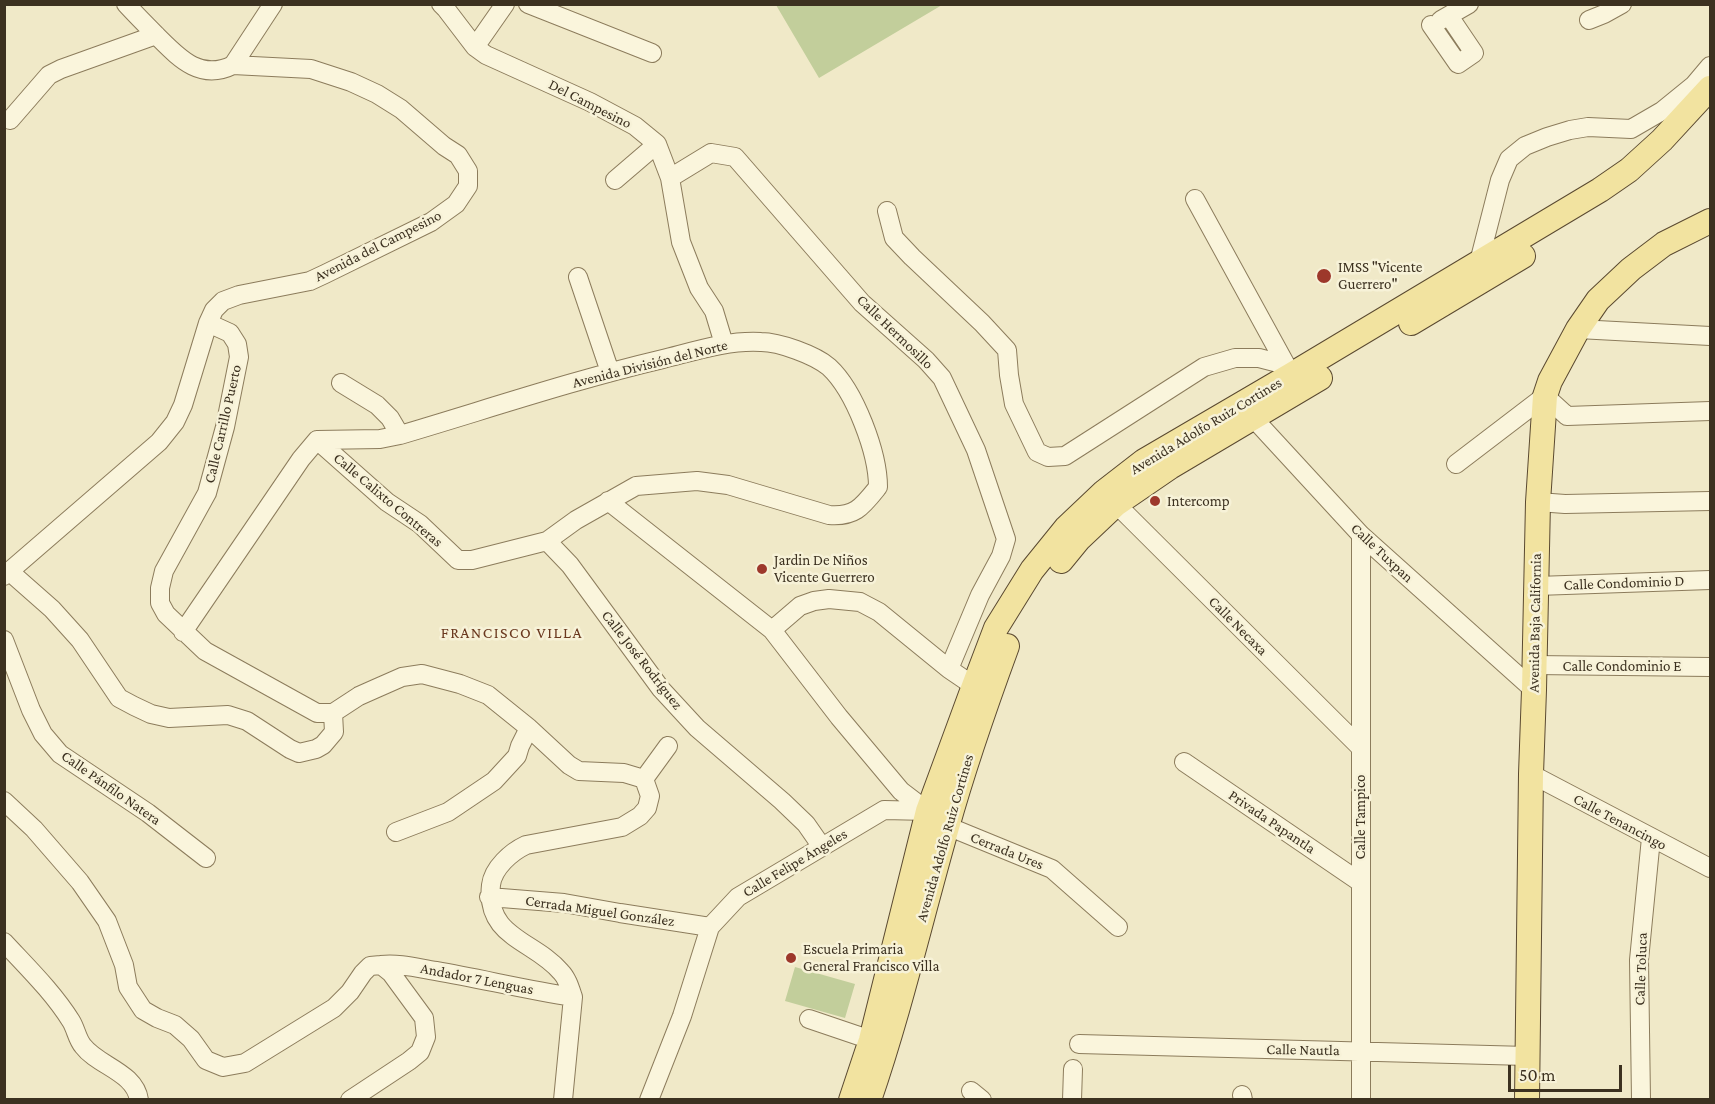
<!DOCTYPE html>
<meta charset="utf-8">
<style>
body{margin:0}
#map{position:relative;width:1715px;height:1104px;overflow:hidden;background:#f0e9c8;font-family:"Crimson Pro",serif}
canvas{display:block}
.frame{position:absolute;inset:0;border:6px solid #3c3120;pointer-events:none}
.scale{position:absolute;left:1508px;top:1065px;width:114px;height:27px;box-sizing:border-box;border:3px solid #3c3120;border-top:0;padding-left:8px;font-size:18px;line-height:21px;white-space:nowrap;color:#3c3120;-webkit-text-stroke:4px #f7f2d8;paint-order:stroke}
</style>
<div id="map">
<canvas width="1715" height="1104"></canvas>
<div class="frame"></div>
<div class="scale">50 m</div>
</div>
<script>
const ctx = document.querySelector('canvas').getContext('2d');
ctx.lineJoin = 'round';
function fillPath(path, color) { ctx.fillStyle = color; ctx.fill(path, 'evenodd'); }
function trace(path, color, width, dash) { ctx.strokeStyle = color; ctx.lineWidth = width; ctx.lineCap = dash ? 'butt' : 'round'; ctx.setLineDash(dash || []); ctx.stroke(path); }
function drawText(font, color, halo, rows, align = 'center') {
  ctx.font = font + ' "Crimson Pro",serif'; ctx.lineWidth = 5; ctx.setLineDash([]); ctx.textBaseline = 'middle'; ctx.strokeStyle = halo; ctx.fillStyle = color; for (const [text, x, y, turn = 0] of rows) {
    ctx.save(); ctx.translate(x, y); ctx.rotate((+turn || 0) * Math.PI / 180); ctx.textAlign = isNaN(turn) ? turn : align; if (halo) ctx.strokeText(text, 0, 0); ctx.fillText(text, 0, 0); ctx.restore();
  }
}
fillPath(new Path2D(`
 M776 5H942L819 78Z
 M795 967 855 984 845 1018 785 1001Z`), '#c2ce9b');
const minor = new Path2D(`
 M441 4 446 9 475 47 486 55 590 102 635 126 657 144 670 178 681 242 699 288 714 311 724 344
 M528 4 652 53
 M1441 20 1469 4
 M1589 20 1604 14 1622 4
 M1431 25 1458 64 1474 53 1449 16
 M475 47 505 4
 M233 65 273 4
 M10 120 49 75 61 69 156 35
 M670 178 711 153 735 157 862 303 926 360 942 378 976 450 1006 539 1001 556 980 595 949 669
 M615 180 657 144
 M1195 199 1286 365
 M887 211 894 238 912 257 982 323 1007 350 1009 375 1014 404 1037 452 1048 457 1065 456 1204 367 1235 358H1259L1286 365 1297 385
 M1479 262 1500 180 1509 159 1525 146 1547 137 1570 130 1588 127 1631 129 1662 111 1694 85 1710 66
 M578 277 610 372
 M208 323 230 333 237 344 239 357 225 427 207 493 164 571 160 588V603L166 614 205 651 317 713H333L359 696 377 688 402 677 422 674 460 684 488 695 529 728 569 765 579 771 624 773 644 779
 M1578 329 1710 336
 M341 383 377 405 390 418 400 435
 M1244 408 1361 535 1534 690
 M1456 464 1545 396 1567 416 1710 411
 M608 501 772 630 839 717 901 791 947 826 1052 869 1118 927
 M1538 502 1565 504 1710 501
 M1116 504 1360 747
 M1361 535V1100
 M547 541 570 565 661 689 697 728 782 801 806 824 822 847
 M10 572 52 609 80 640 119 698 134 706 151 714 169 718 228 715 247 721 290 749 299 753 316 749 323 745 334 732 333 713
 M4 576 159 442 175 422 183 405 208 323 214 310 223 301 239 295 310 281 325 274 431 222 456 204 468 186V171L458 155 444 146 401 109 377 94 351 82 311 69 233 65C201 81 180 59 159 38 148 27 137 16 126 4
 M1537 586 1710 580
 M772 630 800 606 814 601 829 599 860 602 879 612 949 669 974 686
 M183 632 301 459 317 440 380 439 400 435C488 409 574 380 663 359 695 351 728 340 761 342 779 342 815 355 829 367 855 391 878 453 878 487 862 507 855 517 829 515L728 485 697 481 636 486 576 520 547 541 472 560H458L420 524 387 502 317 440
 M4 640 31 710 43 734 60 754 148 813 206 858
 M1534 665 1710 667
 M1184 762 1360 882
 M1531 774 1710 868
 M644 779 668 746
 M4 801 34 829 80 882 107 921 124 965 128 987 143 1010 157 1018 175 1025 191 1039 206 1060 223 1067 245 1063 334 1008 350 992 363 973 370 966 381 965 391 973 424 1018 426 1037 420 1052 409 1061 350 1100
 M396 832 448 812 494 781 517 756 520 746 529 728
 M489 897 564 903 620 913 710 927
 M4 942C27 967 53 992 71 1021 76 1029 77 1039 83 1046 98 1066 135 1072 139 1100
 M381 965C400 963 417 968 436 971 482 979 527 990 573 997
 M809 1019 871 1040
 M1079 1044 1527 1056
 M971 1091 982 1100
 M1242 1095 1243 1100
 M563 1100 573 997C570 988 567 978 561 972 534 940 485 938 491 885 493 868 511 852 526 845L622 827 640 816 647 808 650 796 644 779
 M649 1100 682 1016 710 927 738 897 884 810 928 811
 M1072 1100 1073 1069
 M1641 1100 1639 960 1651 838`);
const major = new Path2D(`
 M1411 323 1523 256
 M1061 561 1079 539 1116 504 1170 467 1320 378
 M851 1100 871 1040 928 811 974 686 996 628 1032 570 1066 528 1104 492 1144 461 1291 375 1600 190 1629 170 1662 140 1710 88
 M869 1100C900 1010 921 918 947 827 964 766 985 706 1007 646
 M1527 1100 1531 774 1534 690 1538 502 1545 396 1550 381 1578 329 1598 300 1631 269 1664 244 1710 221`);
trace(minor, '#8c7c5c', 20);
trace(major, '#5a4930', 26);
trace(minor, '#faf5dc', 18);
trace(major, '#f2e3a0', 24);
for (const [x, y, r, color] of [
 [1324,276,8,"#9d382b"],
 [1155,501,6,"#9d382b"],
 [762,569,6,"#9d382b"],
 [791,958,6,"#9d382b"]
]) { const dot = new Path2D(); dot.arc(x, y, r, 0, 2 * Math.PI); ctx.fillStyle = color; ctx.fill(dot); trace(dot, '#f7f2d8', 2); }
drawText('15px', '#3c3120', '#f7f2d8', [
 ["Del Campesino",590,104,27],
 ["Avenida del Campesino",378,246,-27],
 ["Calle Hermosillo",895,332,44],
 ["Avenida División del Norte",650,364,-14],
 ["Calle Carrillo Puerto",223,424,-77],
 ["Avenida Adolfo Ruiz Cortines",1206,426,-31],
 ["Calle Calixto Contreras",388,500,40],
 ["Calle Tuxpan",1382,553,43],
 ["Calle Condominio D",1624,583,-2],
 ["Avenida Baja California",1535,623,-89],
 ["Calle Necaxa",1238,626,45],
 ["Calle José Rodríguez",642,660,52],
 ["Calle Condominio E",1622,666],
 ["Calle Pánfilo Natera",111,788,35],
 ["Calle Tampico",1360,817,-90],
 ["Privada Papantla",1272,822,34],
 ["Calle Tenancingo",1620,822,28],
 ["Avenida Adolfo Ruiz Cortines",945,838,-74],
 ["Cerrada Ures",1007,851,22],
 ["Calle Felipe Ángeles",795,863,-31],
 ["Cerrada Miguel González",600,911,8],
 ["Calle Toluca",1641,969,-88],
 ["Andador 7 Lenguas",477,979,11],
 ["Calle Nautla",1303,1050,1]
]);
drawText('15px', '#3c3120', '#f7f2d8', [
 ["IMSS \"Vicente",1338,267],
 ["Guerrero\"",1338,284],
 ["Intercomp",1167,501],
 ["Jardin De Niños",774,560],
 ["Vicente Guerrero",774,577],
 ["Escuela Primaria",803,949],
 ["General Francisco Villa",803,966]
], 'left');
ctx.letterSpacing = '1.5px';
drawText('16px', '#6a381e', '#f7f2d8', [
 ["FRANCISCO VILLA",512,633]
]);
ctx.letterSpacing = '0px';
</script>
